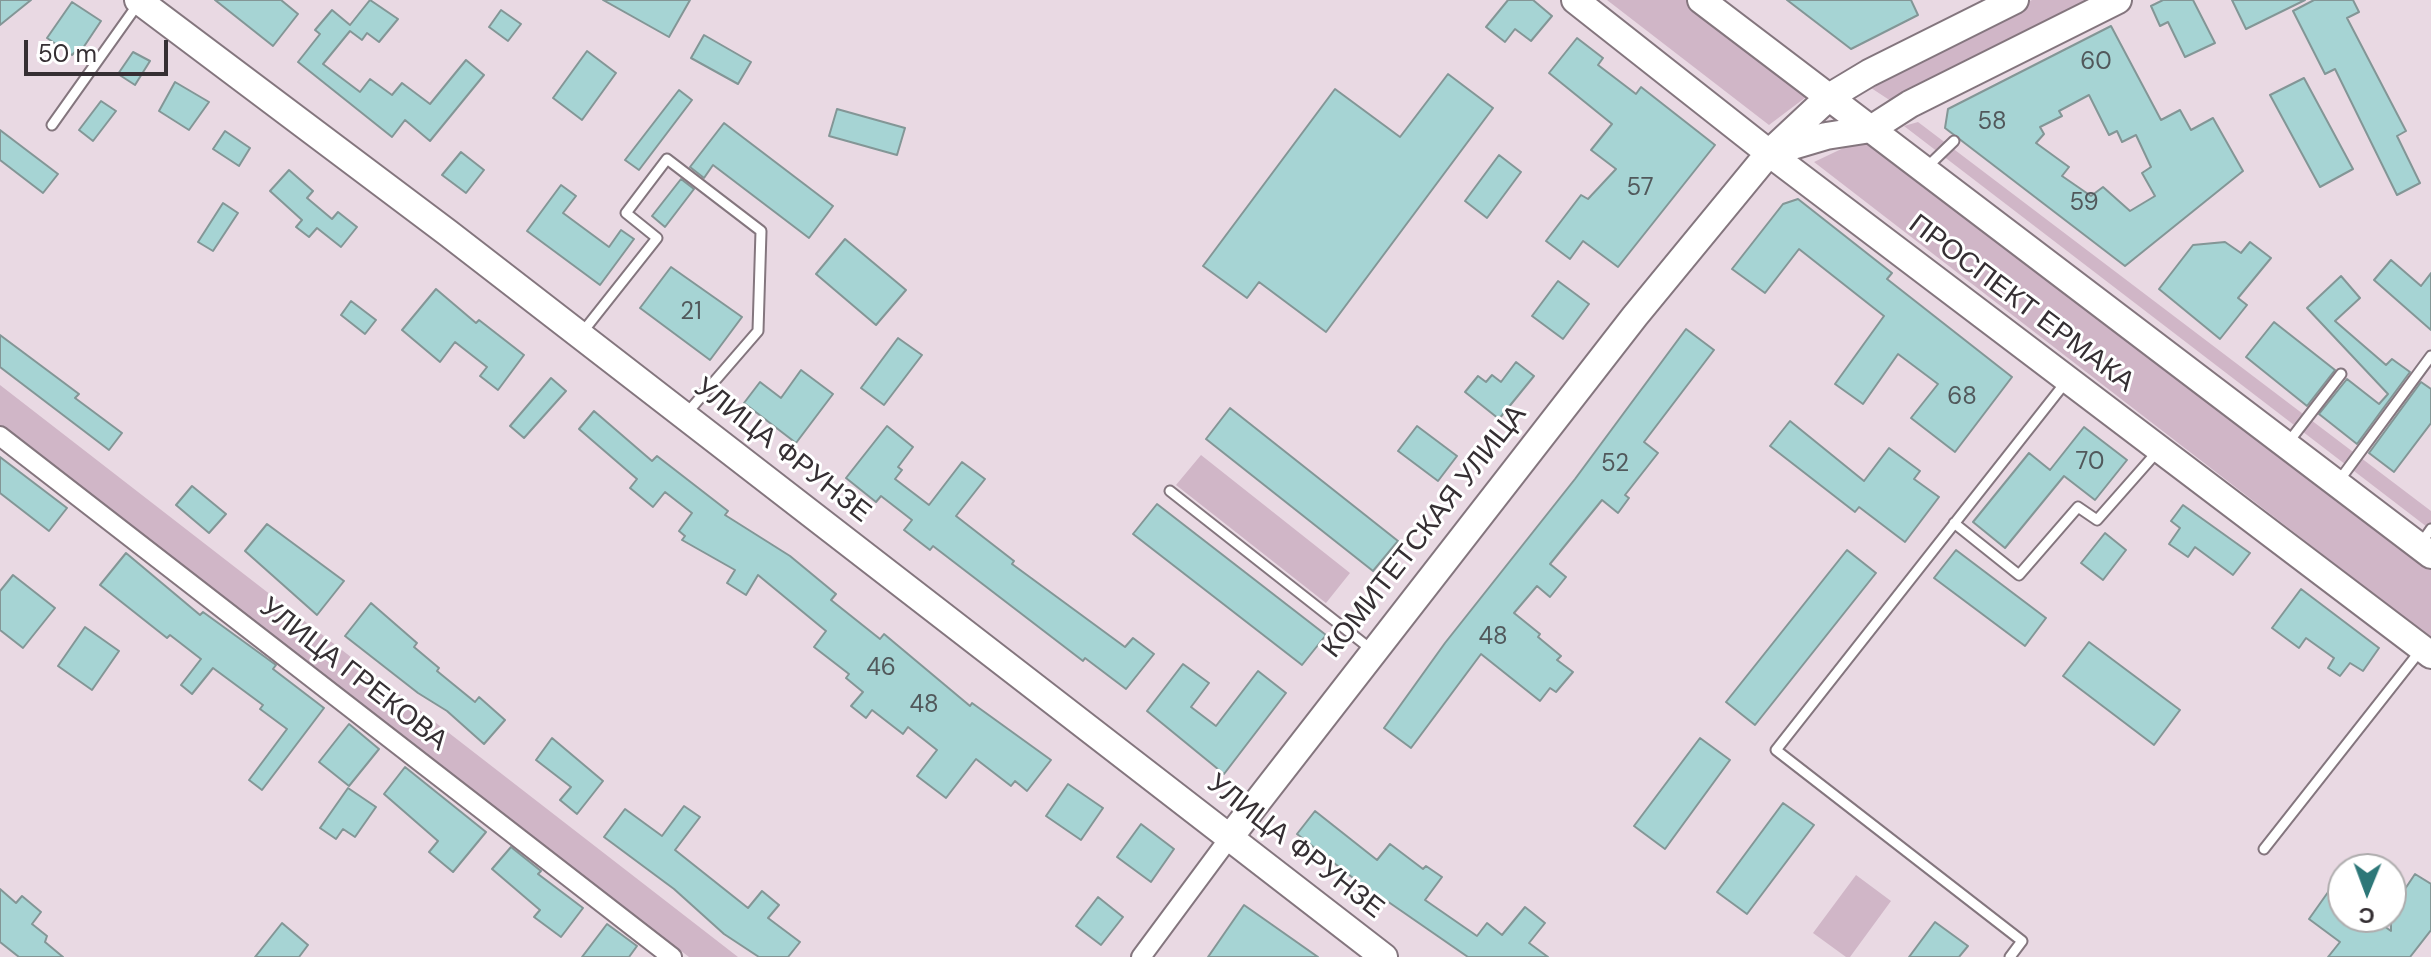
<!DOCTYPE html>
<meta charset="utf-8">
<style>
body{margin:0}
#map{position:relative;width:2431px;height:957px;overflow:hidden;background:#e9d9e3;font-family:"DM Sans",sans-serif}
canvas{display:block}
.north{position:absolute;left:2327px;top:853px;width:80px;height:80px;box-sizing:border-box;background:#fff;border:2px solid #aeacad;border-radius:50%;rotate:181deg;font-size:22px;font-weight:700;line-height:32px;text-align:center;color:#352f33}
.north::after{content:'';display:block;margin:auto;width:28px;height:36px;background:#2d7778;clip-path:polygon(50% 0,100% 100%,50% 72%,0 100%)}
.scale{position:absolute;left:24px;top:40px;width:144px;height:36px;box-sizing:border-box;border:4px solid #352f33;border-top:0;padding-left:10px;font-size:24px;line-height:28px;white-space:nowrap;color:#352f33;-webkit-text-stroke:6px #fff;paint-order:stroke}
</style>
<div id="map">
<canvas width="2431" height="957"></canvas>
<div class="north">С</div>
<div class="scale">50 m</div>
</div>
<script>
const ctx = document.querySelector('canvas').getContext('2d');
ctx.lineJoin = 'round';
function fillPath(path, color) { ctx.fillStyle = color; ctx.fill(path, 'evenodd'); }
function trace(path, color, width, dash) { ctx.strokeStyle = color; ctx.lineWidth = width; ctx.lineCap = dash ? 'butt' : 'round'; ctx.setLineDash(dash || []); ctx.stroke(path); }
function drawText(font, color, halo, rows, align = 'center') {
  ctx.font = font + ' "DM Sans",sans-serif'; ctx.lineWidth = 6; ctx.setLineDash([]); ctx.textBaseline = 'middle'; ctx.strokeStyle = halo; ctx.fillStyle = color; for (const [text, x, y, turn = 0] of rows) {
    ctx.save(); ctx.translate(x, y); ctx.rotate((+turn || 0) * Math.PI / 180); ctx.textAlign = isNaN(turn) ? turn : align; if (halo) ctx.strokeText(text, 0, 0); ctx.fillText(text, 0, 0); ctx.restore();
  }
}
fillPath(new Path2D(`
 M1607 0H1686L1810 94 1769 125Z
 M2032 0H2101L1894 103 1865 84Z
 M1918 122 2431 511V530L1904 126Z
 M1875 133 2431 559V638L1814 162Z
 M0 385 738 957H689L0 426Z
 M1201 455 1350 573 1326 603 1176 485Z
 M1856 875 1891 901 1850 957H1846L1813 933Z`), '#d0b6c7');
const building = new Path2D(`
 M0 0H31L0 25Z
 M215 0H281L298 14 273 46Z
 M370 0 398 19 379 42 367 33 362 40 350 31 323 64 360 92 370 79 392 95 402 83 430 104 466 60 484 75 430 141 405 120 392 137 298 62 320 34 315 30 332 10 350 25Z
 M603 0H690L669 37Z
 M1508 0H1533L1552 16 1531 41 1515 29 1505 42 1486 27Z
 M1787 0H1911L1918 15 1851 49Z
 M2163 0H2193L2215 43 2185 57 2168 22 2160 26 2151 6Z
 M2232 0H2305L2246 29Z
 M2314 0H2353L2359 12 2347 18 2406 131 2397 136 2420 183 2397 195 2335 69 2325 74 2293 11Z
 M72 2 101 21 79 54 75 52 72 55 47 38Z
 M501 10 521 24 508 41 489 27Z
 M2111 26 2161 120 2180 110 2191 130 2213 118 2243 171 2125 266 1945 128 1948 109ZM2089 95 2109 135 2117 131 2122 142 2136 135 2151 167 2142 173 2155 196 2130 211 2103 187 2091 196 2062 176 2069 167 2036 143 2044 134 2040 127 2062 116 2059 111Z
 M704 35 751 62 738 84 691 58Z
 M1577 38 1603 58 1598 65 1636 94 1641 87 1715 145 1618 267 1583 241 1570 259 1546 241 1581 195 1588 199 1616 169 1591 150 1612 124 1549 73Z
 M587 51 616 73 582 120 553 98Z
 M133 52 150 61 135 85 118 74Z
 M1448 74 1493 108 1326 332 1259 282 1247 298 1203 266 1335 89 1400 137Z
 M2304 78 2353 169 2320 187 2270 95Z
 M175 82 209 102 189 130 159 111Z
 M679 90 692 100 639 170 625 160Z
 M101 101 116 111 93 141 79 130Z
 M837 109 905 128 897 155 829 136Z
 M724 123 833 206 809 238 713 165 704 178 690 167Z
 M0 130 58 174 43 193 0 160Z
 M225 131 250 148 239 166 213 149Z
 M461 152 484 170 466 193 442 175Z
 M1499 155 1521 172 1487 218 1465 201Z
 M289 170 313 191 307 198 332 219 338 212 357 227 341 247 317 228 309 237 296 227 302 220 270 191Z
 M681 179 694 189 665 227 652 216Z
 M561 185 576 196 563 213 609 247 621 230 634 239 600 285 527 231Z
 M1798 199 1892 273 1887 279 2012 377 1955 452 1911 418 1938 384 1898 354 1863 404 1835 384 1884 316 1799 249 1765 293 1732 269 1783 204Z
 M223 203 238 213 213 251 198 242Z
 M845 239 906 290 876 325 816 274Z
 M2225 242 2241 253 2250 242 2271 258 2238 298 2247 305 2220 339 2159 289 2193 245Z
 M2391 260 2421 286 2431 273V330L2374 280Z
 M671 267 742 317 710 360 640 308Z
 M2341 276 2360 298 2335 321 2386 365 2392 359 2410 372 2357 444 2319 414 2347 379 2379 404 2388 394 2307 308Z
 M1558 281 1589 304 1563 339 1532 316Z
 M436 289 476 323 479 320 524 355 498 390 480 376 487 367 455 342 440 362 402 330Z
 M351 301 376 320 365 334 341 315Z
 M2274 322 2335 370 2307 406 2246 357Z
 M1686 329 1714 350 1644 442 1658 453 1625 495 1629 498 1618 513 1602 500 1550 564 1566 577 1550 597 1537 586 1514 613 1540 634 1538 637 1561 656 1557 660 1573 672 1556 692 1550 688 1540 701 1481 654 1411 748 1384 728 1445 643 1575 479Z
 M0 335 79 394 75 398 122 433 109 450 0 367Z
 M898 338 922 355 884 405 861 388Z
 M1516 362 1534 376 1499 419 1465 392 1478 376 1486 382 1492 375 1501 382Z
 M801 370 833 394 796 443 744 403 760 382 781 398Z
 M551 378 566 391 524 438 510 426Z
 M2421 382 2431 389V423L2394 472 2369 453Z
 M1230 408 1398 541 1373 571 1206 439Z
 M594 411 652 461 657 456 728 511 725 515 790 556 836 594 831 600 880 639 884 634 970 706 972 703 1051 760 1027 791 1015 781 1011 786 976 759 946 798 917 776 937 750 908 727 903 734 872 710 866 718 851 706 863 692 846 678 849 674 814 647 826 631 758 575 746 595 727 583 735 570 682 540 685 536 679 531 692 513 665 492 653 507 630 488 637 479 579 429Z
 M1790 421 1864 481 1889 448 1920 471 1914 479 1939 497 1905 542 1859 507 1855 512 1770 446Z
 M887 426 913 447 898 467 902 470 895 479 929 505 962 462 985 479 956 516 1014 561 1012 564 1125 647 1133 638 1154 654 1126 689 1085 658 1083 661 933 546 930 550 904 530 912 520 881 496 876 502 846 478Z
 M1417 426 1457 456 1438 481 1398 451Z
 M2084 427 2127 460 2095 500 2064 476 2005 548 1973 522 2029 453 2050 470Z
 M0 457 67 508 49 531 0 493Z
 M192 486 226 514 209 533 176 505Z
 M1157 504 1326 635 1302 665 1133 534Z
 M2183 505 2250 553 2233 575 2195 547 2188 557 2169 544 2180 528 2171 521Z
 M267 524 344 581 317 615 245 551Z
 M2105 533 2126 550 2103 580 2081 563Z
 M1847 550 1876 573 1755 725 1726 702Z
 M1956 550 2046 618 2025 646 1934 578Z
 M126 553 200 615 203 612 276 665 273 669 324 708 262 790 249 780 287 729 260 709 263 705 213 668 192 694 181 685 201 659 170 635 167 638 100 585Z
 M13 575 55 608 23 648 0 630V591Z
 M2301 589 2379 648 2363 671 2350 663 2340 676 2328 668 2334 658 2306 638 2299 648 2272 628Z
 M371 603 417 643 414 647 439 668 437 671 475 702 479 697 505 720 484 744 447 711 418 693 345 636Z
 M85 627 119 651 92 690 58 666Z
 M2089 642 2180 710 2154 745 2063 676Z
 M1183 664 1209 683 1191 707 1216 726 1258 671 1286 693 1224 774 1147 711Z
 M349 724 379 749 349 786 319 762Z
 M552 738 603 781 577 814 560 800 571 787 536 760Z
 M1700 738 1730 760 1665 849 1634 826Z
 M405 767 486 832 453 872 429 852 438 841 384 794Z
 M1068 784 1103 808 1081 840 1046 816Z
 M348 788 376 807 355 837 343 829 336 839 320 828Z
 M1783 803 1814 825 1747 914 1717 892Z
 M684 806 700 817 675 850 748 908 762 891 779 905 768 918 800 942 788 957H759L724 934 674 889 604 837 625 809 662 836Z
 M1315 811 1377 860 1390 844 1423 869 1426 866 1442 877 1425 900 1477 936 1487 923 1502 935 1525 907 1545 923 1529 943 1548 957H1468L1387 901 1385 903 1297 834Z
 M1141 824 1174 849 1151 882 1117 857Z
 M511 847 541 871 538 874 583 908 561 937 534 917 540 910 492 869Z
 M2343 871V917H2371L2391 931V879L2405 889 2415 874 2431 884V930L2410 957H2328L2340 942 2309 919Z
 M0 889 16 903 22 896 41 912 32 924 47 936 45 942 63 957H19L0 942Z
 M1098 897 1123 917 1101 945 1076 926Z
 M1244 905 1318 957H1208Z
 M1935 922 1968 946 1959 957H1909Z
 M282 923 308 945 299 957H255Z
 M607 924 637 946 629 957H582Z`);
fillPath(building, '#a6d4d4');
trace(building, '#839696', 2);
const lane = new Path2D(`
 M52 125 138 4
 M1927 167 1954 141
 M581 334 657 238 626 213 667 159 761 231 758 331 687 413
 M2287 444 2341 374
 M2338 482 2431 356
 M1170 491 1372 650
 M1954 523 2019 575 2078 507 2097 520 2157 452
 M2421 543 2431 529
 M2264 849 2420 651
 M2010 957 2022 941 1776 750 2065 383`);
const street = new Path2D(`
 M0 436 672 957
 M1141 957 1230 837`);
const secondary = new Path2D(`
 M138 0 448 233 1384 957
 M1575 0 1769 153 2431 655
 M1701 0 2431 555
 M1772 152 1826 136 1871 129 1910 104 2118 0
 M1230 837 1635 316 1769 153 1829 97 1869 73 2015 0`);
trace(lane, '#84767e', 13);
trace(street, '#84767e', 22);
trace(secondary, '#84767e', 30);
trace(lane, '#fff', 9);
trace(street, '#fff', 18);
trace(secondary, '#fff', 26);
drawText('24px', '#51585b', null, [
 ["60",2096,63],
 ["58",1992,123],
 ["57",1640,189],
 ["59",2084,204],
 ["21",691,313],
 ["68",1962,398],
 ["70",2090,463],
 ["52",1615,465],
 ["48",1493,638],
 ["46",881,669],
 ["48",924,706]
]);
drawText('28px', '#352f33', '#fff', [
 ["ПРОСПЕКТ ЕРМАКА",2021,304,37],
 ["УЛИЦА ФРУНЗЕ",782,451,38],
 ["КОМИТЕТСКАЯ УЛИЦА",1425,532,-52],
 ["УЛИЦА ГРЕКОВА",353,675,38],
 ["УЛИЦА ФРУНЗЕ",1295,847,38]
]);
</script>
